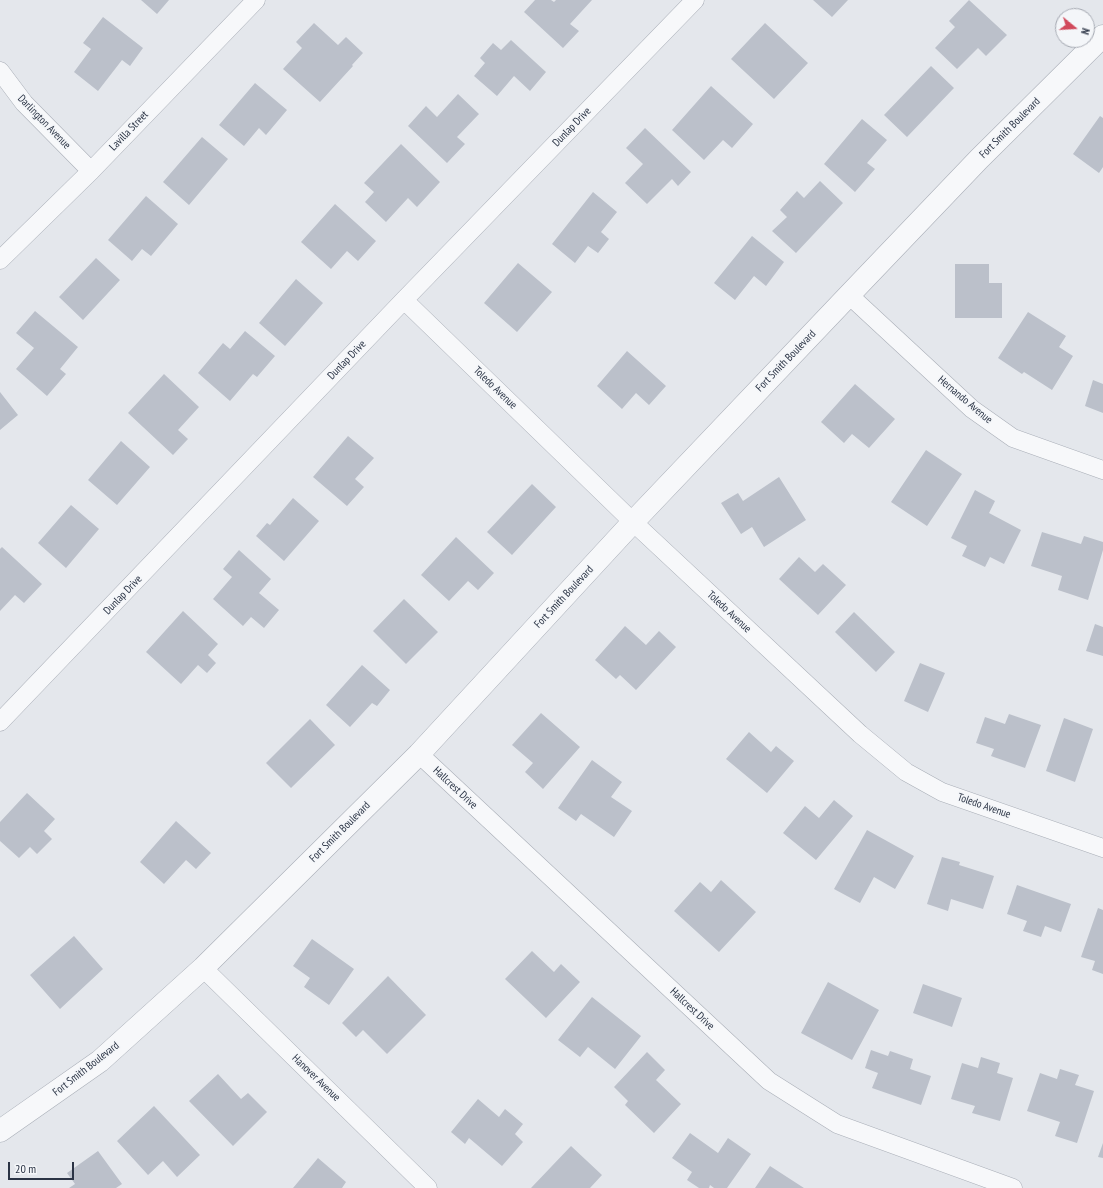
<!DOCTYPE html>
<style>
body{margin:0}
#map{position:relative;width:1103px;height:1188px;overflow:hidden;background:#e4e7ec;font-family:"PT Sans Narrow",sans-serif}
canvas{display:block}
.north{position:absolute;left:1055px;top:8px;width:40px;height:40px;box-sizing:border-box;background:#f4f6f9;border:1px solid #a4a8b1;border-radius:50%;rotate:108deg;font-size:11px;font-weight:700;line-height:16px;text-align:center;color:#2b3445}
.north::after{content:'';display:block;margin:auto;width:14px;height:18px;background:#d1495b;clip-path:polygon(50% 0,100% 100%,50% 72%,0 100%)}
.scale{position:absolute;left:8px;top:1162px;width:66px;height:18px;box-sizing:border-box;border:2px solid #2b3445;border-top:0;padding-left:5px;font-size:12px;line-height:14px;white-space:nowrap;color:#2b3445;-webkit-text-stroke:3px #f4f6f9;paint-order:stroke}
</style>
<div id="map">
<canvas width="1103" height="1188"></canvas>
<div class="north">N</div>
<div class="scale">20 m</div>
</div>
<script>
const ctx = document.querySelector('canvas').getContext('2d');
ctx.lineJoin = 'round';
function fillPath(path, color) { ctx.fillStyle = color; ctx.fill(path, 'evenodd'); }
function trace(path, color, width, dash) { ctx.strokeStyle = color; ctx.lineWidth = width; ctx.lineCap = dash ? 'butt' : 'round'; ctx.setLineDash(dash || []); ctx.stroke(path); }
function drawText(font, color, halo, rows, align = 'center') {
  ctx.font = font + ' "PT Sans Narrow",sans-serif'; ctx.lineWidth = 3; ctx.setLineDash([]); ctx.textBaseline = 'middle'; ctx.strokeStyle = halo; ctx.fillStyle = color; for (const [text, x, y, turn = 0] of rows) {
    ctx.save(); ctx.translate(x, y); ctx.rotate((+turn || 0) * Math.PI / 180); ctx.textAlign = isNaN(turn) ? turn : align; if (halo) ctx.strokeText(text, 0, 0); ctx.fillText(text, 0, 0); ctx.restore();
  }
}
fillPath(new Path2D(`
 M141 0H169L157 14Z
 M535 0H551L554 2 556 0H592L570 24 579 31 563 48 524 12Z
 M813 0H848L832 17Z
 M969 0 1007 35 986 56 978 48 957 69 935 48 955 27 949 21Z
 M103 17 143 48 130 66 122 60 98 91 74 72 91 49 83 43Z
 M314 23 338 45 346 37 363 53 352 65 353 66 320 102 283 69 302 48 296 42Z
 M765 23 808 63 774 99 731 59Z
 M511 40 546 72 530 91 514 76 497 96 474 76 485 63 480 58 493 43 501 50Z
 M931 66 954 88 907 137 884 115Z
 M255 83 287 110 266 135 259 128 244 146 219 125Z
 M711 86 753 124 732 148 723 140 704 160 672 130Z
 M458 94 479 114 457 137 465 144 447 163 408 126 426 106 437 117Z
 M1100 116 1103 118V167L1099 173 1073 154Z
 M862 119 887 140 867 163 875 169 855 192 824 164Z
 M645 128 691 172 678 186 672 179 647 204 625 183 643 164 626 148Z
 M202 137 228 159 189 205 163 182Z
 M401 144 440 182 417 207 408 198 386 222 365 202 374 192 364 183Z
 M820 181 843 203 796 253 772 231 787 217 780 210 797 191 804 198Z
 M593 192 617 212 601 232 609 239 598 253 588 246 575 263 552 244Z
 M146 196 178 224 151 256 142 249 132 261 108 240Z
 M335 204 376 241 358 261 347 251 331 269 301 242Z
 M752 236 784 262 766 286 754 276 735 300 714 283Z
 M96 258 120 280 83 320 59 297Z
 M518 263 552 292 517 332 484 303Z
 M955 264H989V283H1002V318H955Z
 M296 279 323 303 285 346 259 323Z
 M35 311 78 347 60 369 66 374 47 396 16 369 34 348 16 333Z
 M1028 312 1066 336 1059 347 1073 356 1052 390 1024 372 1022 374 998 358Z
 M245 331 275 356 257 377 253 374 230 401 198 373 223 343 230 349Z
 M627 351 666 386 649 405 636 393 622 409 597 386Z
 M164 374 199 407 178 430 188 439 173 455 128 413Z
 M1093 380 1103 384V413L1085 406Z
 M855 384 895 419 869 448 852 434 844 443 821 422Z
 M0 392 18 415 0 430Z
 M348 436 374 458 355 479 364 487 347 506 313 477Z
 M121 441 150 467 117 505 88 480Z
 M926 450 962 474 927 526 891 502Z
 M779 477 806 520 764 547 752 527 741 534 721 503 738 493 743 501Z
 M532 484 556 507 512 555 487 532Z
 M975 490 995 501 989 513 1021 530 1004 564 990 557 985 567 962 556 967 546 951 538Z
 M293 498 319 521 284 561 256 536 267 523 270 525Z
 M71 505 99 529 66 568 38 543Z
 M1042 532 1081 544 1084 536 1103 542V550L1088 600 1058 590 1062 576 1031 566Z
 M456 537 494 573 478 590 468 581 449 601 421 575Z
 M2 547 42 584 24 603 15 595 0 611V549Z
 M239 550 271 579 259 593 279 610 264 628 251 617 243 626 213 599 232 577 223 569Z
 M799 557 815 572 823 564 846 585 818 615 779 579Z
 M404 599 438 632 406 664 373 631Z
 M183 611 218 644 208 655 216 663 207 673 198 665 181 684 146 652Z
 M854 612 895 652 876 672 835 632Z
 M1095 624 1103 627V656L1086 651Z
 M625 626 646 645 659 631 676 647 636 690 620 675 616 679 595 660Z
 M920 663 945 673 928 712 904 701Z
 M362 665 390 690 377 706 372 703 350 727 326 705Z
 M541 713 580 747 543 789 525 772 533 763 512 745Z
 M1009 714 1041 725 1025 768 991 756 994 749 976 743 985 717 1005 724Z
 M1064 718 1093 729 1075 782 1046 771Z
 M310 719 335 745 291 788 266 763Z
 M749 732 771 752 776 746 794 761 767 793 726 759Z
 M592 760 622 782 611 797 632 811 614 837 581 814 576 821 558 808Z
 M27 793 55 819 44 831 52 839 37 854 30 847 19 858 0 841V822Z
 M834 800 853 816 816 860 783 833 805 806 819 818Z
 M176 821 211 853 196 869 186 860 164 884 140 862Z
 M867 830 914 856 895 889 874 877 860 903 834 889Z
 M942 857 960 862 959 865 994 876 983 909 951 899 948 911 927 904Z
 M721 880 756 912 719 952 674 911 700 882 711 892Z
 M1017 885 1071 904 1061 932 1045 926 1041 937 1023 931 1027 921 1007 914Z
 M1098 908 1103 910V974L1092 970 1095 961 1081 957Z
 M74 936 103 969 60 1009 30 975Z
 M312 939 354 969 329 1005 304 987 310 978 293 966Z
 M532 951 554 972 561 964 580 982 546 1018 505 979Z
 M388 976 426 1015 387 1054 363 1030 356 1037 342 1023Z
 M828 982 879 1010 852 1060 801 1033Z
 M923 984 962 998 952 1027 913 1013Z
 M592 997 641 1036 615 1069 588 1047 580 1057 558 1040Z
 M871 1050 888 1056 890 1051 913 1059 910 1069 931 1076 921 1105 872 1088 878 1073 865 1068Z
 M647 1052 665 1070 656 1080 681 1104 654 1133 625 1105 628 1101 614 1087Z
 M981 1057 1000 1063 997 1073 1013 1078 1000 1121 972 1113 975 1106 951 1099 962 1063 978 1068Z
 M1060 1069 1079 1075 1075 1085 1094 1091 1077 1143 1055 1136 1060 1122 1027 1111 1040 1073 1057 1079Z
 M218 1074 241 1099 248 1093 267 1112 233 1146 189 1101Z
 M478 1099 499 1117 505 1109 523 1124 515 1134 523 1142 502 1166 469 1138 465 1144 451 1132Z
 M154 1106 200 1155 177 1177 163 1161 148 1175 117 1141Z
 M690 1133 718 1153 728 1138 751 1154 727 1188H714L710 1185 709 1188H699L687 1180 692 1172 672 1158Z
 M1103 1143V1158L1098 1157Z
 M571 1146 602 1175 590 1188H531Z
 M98 1151 122 1184 116 1188H69L75 1184 67 1173Z
 M318 1158 346 1182 342 1188H293Z
 M770 1166 804 1188H755Z`), '#bbc0ca');
const minor = new Path2D(`
 M0 71 24 103 91 171
 M0 260 91 171 256 0
 M849 295 972 409 1013 438 1103 470
 M404 300 633 522 860 734 906 772 942 792 1103 848
 M0 722 404 300 695 0
 M419 754 769 1081 837 1124 1013 1188
 M203 968 428 1188`);
const tertiary = new Path2D(`
 M0 1131 100 1061 203 968 419 754 633 522 849 295 979 159 1103 36`);
trace(minor, '#a9aeb7', 19);
trace(tertiary, '#a9aeb7', 23);
trace(minor, '#f7f8fa', 18);
trace(tertiary, '#f7f8fa', 22);
drawText('11px', '#2b3445', '#f4f6f9', [
 ["Darlington Avenue",44,122,46],
 ["Dunlap Drive",572,127,-46],
 ["Fort Smith Boulevard",1010,128,-45],
 ["Lavilla Street",129,131,-46],
 ["Dunlap Drive",347,360,-46],
 ["Fort Smith Boulevard",786,361,-46],
 ["Toledo Avenue",495,388,44],
 ["Hernando Avenue",965,400,40],
 ["Dunlap Drive",123,595,-46],
 ["Fort Smith Boulevard",564,597,-47],
 ["Toledo Avenue",729,612,43],
 ["Hallcrest Drive",455,788,43],
 ["Toledo Avenue",984,806,19],
 ["Fort Smith Boulevard",340,832,-45],
 ["Hallcrest Drive",692,1009,43],
 ["Fort Smith Boulevard",86,1069,-38],
 ["Hanover Avenue",316,1078,44]
]);
</script>
